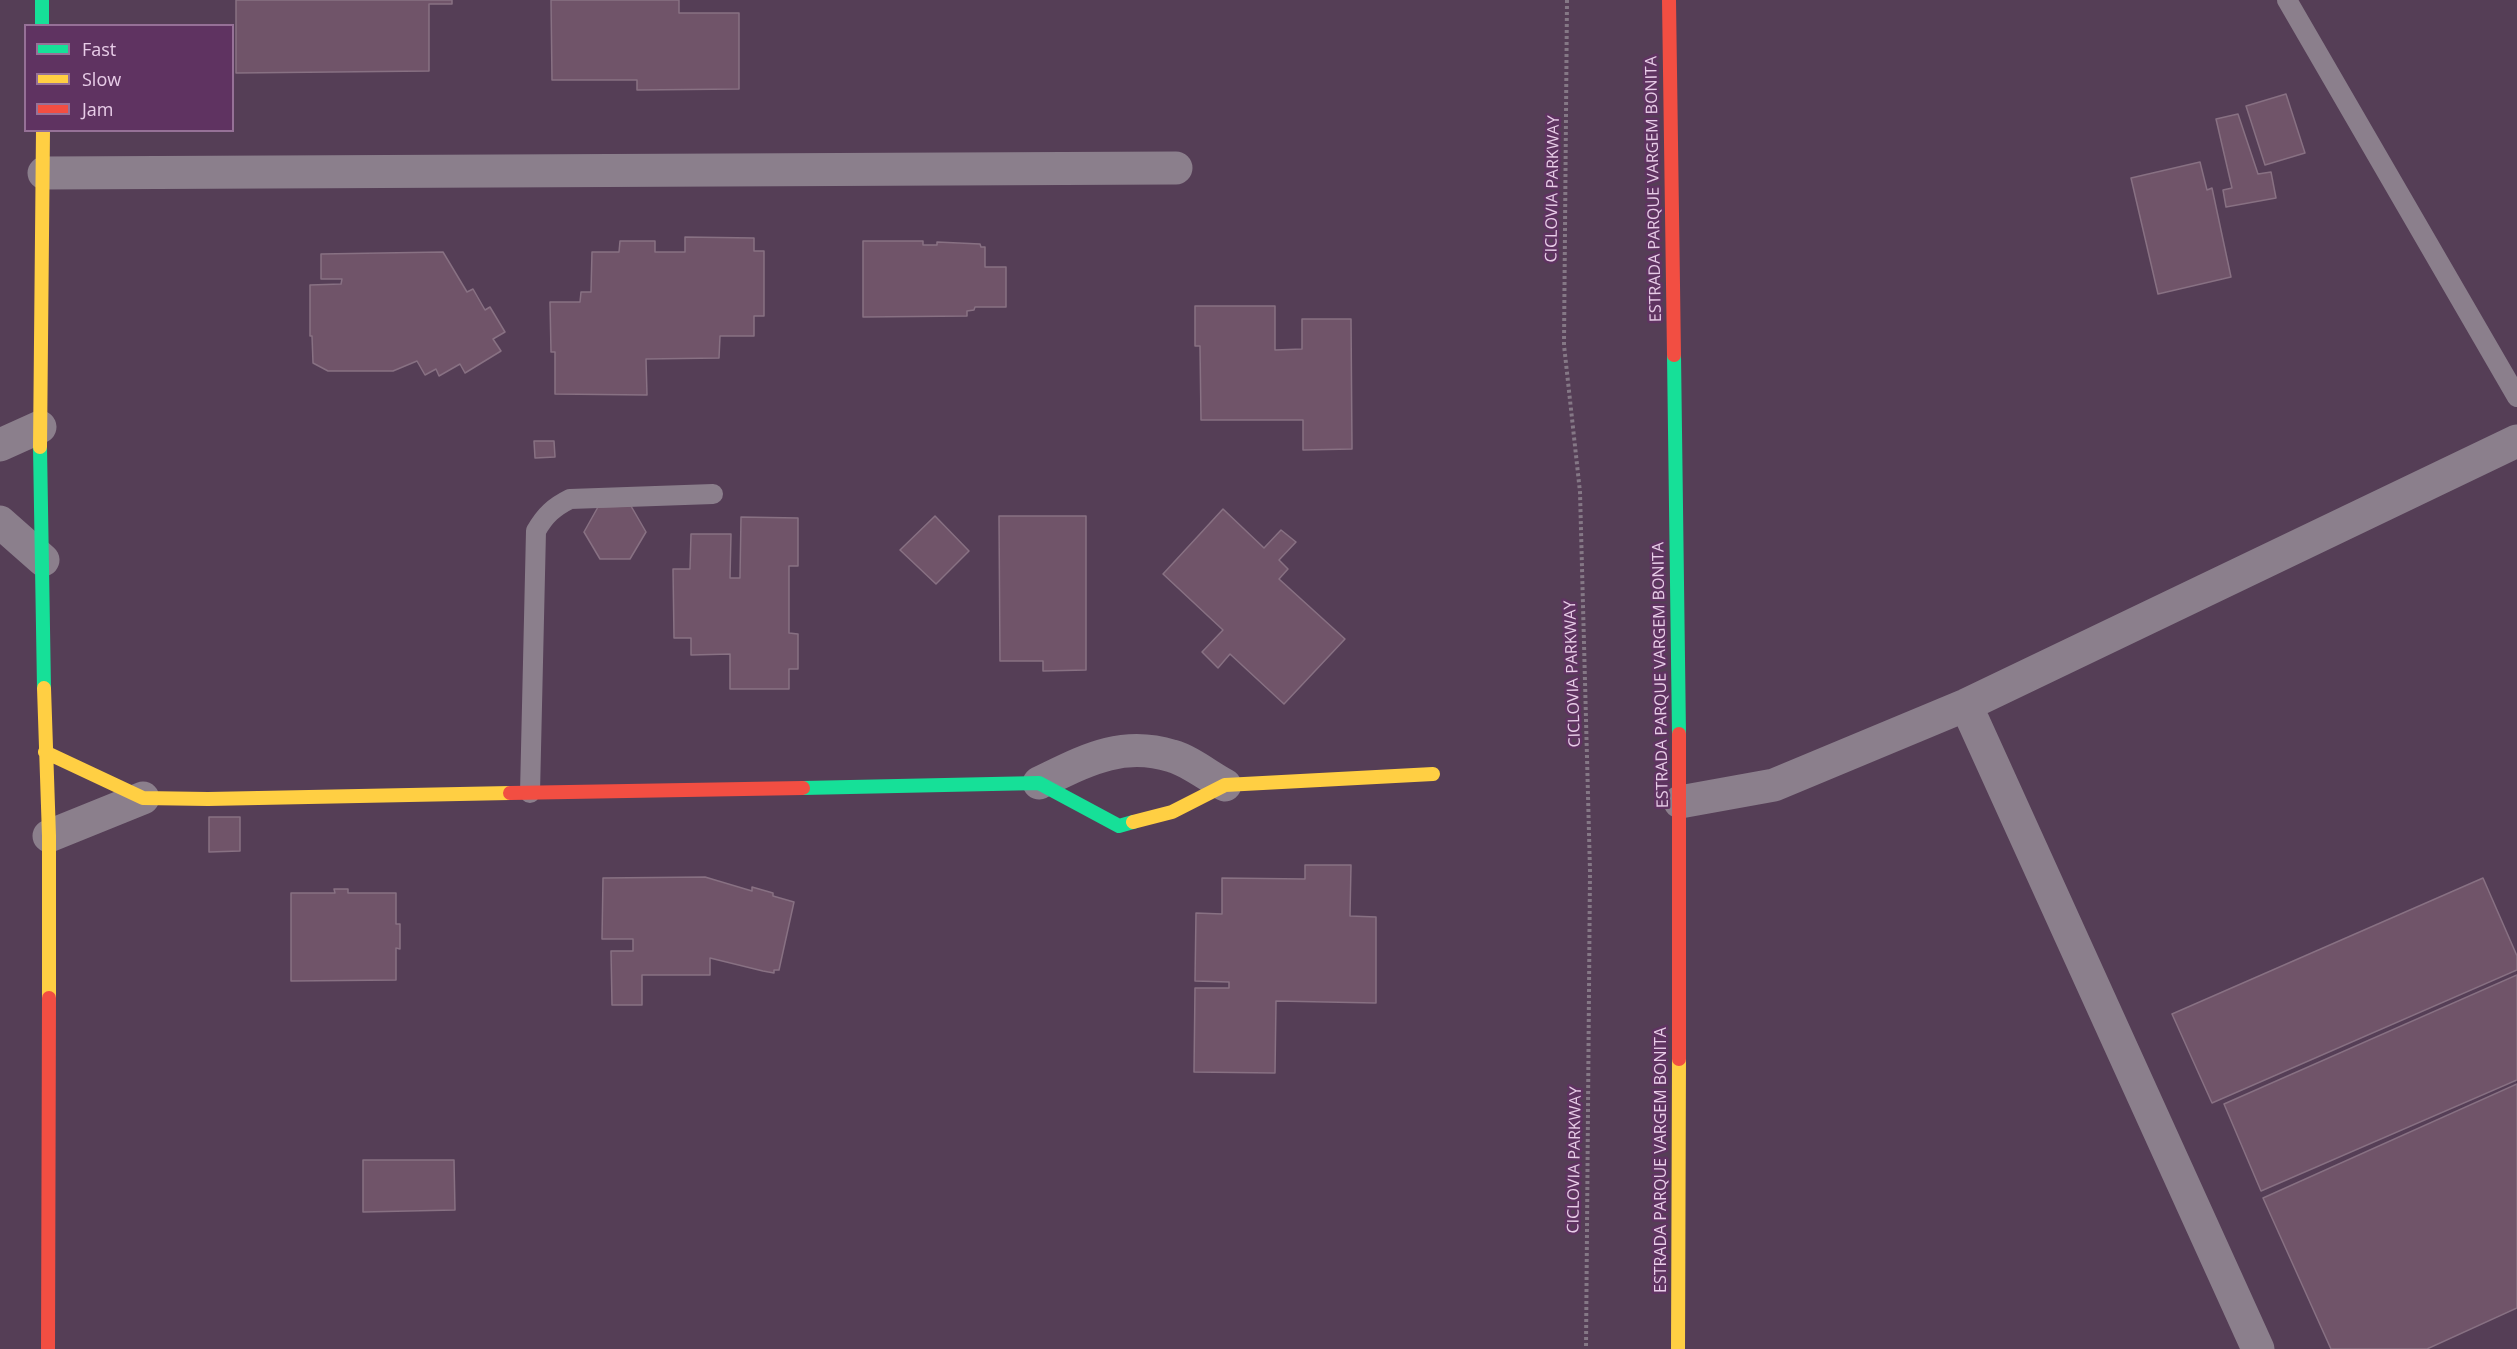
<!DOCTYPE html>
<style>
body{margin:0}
#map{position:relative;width:2517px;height:1349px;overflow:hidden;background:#553e56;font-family:"Open Sans",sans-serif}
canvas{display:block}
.legend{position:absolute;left:24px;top:24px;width:210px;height:108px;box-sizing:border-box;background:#5f3361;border:2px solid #967197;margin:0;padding:8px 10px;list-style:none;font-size:18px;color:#e8cde8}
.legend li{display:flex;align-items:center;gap:12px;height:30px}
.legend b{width:30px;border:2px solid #967197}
</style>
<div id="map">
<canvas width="2517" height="1349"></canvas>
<ul class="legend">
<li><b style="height:8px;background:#16e098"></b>Fast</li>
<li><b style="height:8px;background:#ffcf43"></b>Slow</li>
<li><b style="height:8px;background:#f24e42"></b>Jam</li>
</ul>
</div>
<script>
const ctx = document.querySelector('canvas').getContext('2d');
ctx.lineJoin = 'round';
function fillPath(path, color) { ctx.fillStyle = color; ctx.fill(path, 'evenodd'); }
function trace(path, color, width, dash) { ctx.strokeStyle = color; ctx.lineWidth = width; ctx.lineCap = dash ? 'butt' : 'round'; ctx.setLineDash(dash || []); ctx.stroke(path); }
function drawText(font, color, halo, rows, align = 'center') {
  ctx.font = font + ' "Open Sans",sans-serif'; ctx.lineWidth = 5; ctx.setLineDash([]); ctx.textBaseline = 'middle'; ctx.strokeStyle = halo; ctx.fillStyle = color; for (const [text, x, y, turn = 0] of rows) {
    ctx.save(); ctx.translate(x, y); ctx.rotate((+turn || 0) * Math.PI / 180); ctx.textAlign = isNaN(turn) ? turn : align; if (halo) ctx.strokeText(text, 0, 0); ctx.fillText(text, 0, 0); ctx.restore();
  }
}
const building = new Path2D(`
 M236 0H452V4H429V71L236 73Z
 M551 0H679V13H739V89L637 90V80H552Z
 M2286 94 2305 153 2265 165 2246 106Z
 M2238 114 2258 174 2271 172 2276 198 2226 207 2223 190 2232 188 2216 119Z
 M2200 162 2207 190 2212 188 2231 277 2158 294 2131 178Z
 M685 237 754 238V251H764V316H754V336H720L719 358 646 359 647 395 555 394V352H551L550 302H580L581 292H591L592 252H619L620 241H655V252H685Z
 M863 241H923V245H937V242L980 244 981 247H985V267H1006V307H975L974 310 967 311V316L863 317Z
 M443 252 467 292 473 289 485 310 490 307 505 332 493 339 501 351 465 373 460 364 439 376 436 369 425 375 417 361 393 371H328L313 363 312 336H310V285L341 284 342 279H321V254Z
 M1195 306H1275V350L1302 349V319H1351L1352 449 1303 450V420H1201L1200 346H1195Z
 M534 441H554L555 457 535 458Z
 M631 506 646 532 630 559H600L584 532 598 507Z
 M1223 509 1264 548 1281 530 1296 542 1279 560 1288 569 1279 579 1345 639 1284 704 1230 654 1218 668 1202 652 1223 630 1163 574Z
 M935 516 969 551 936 584 900 550Z
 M999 516H1086V670L1043 671V661H1000Z
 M741 517 798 518V566H789V633L798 634V669H789V689H730V654L691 655V638H674L673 569H690L691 534H731L730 578H740Z
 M209 817H240V851L209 852Z
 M1305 865H1351L1350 916 1376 917V1003L1276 1001 1275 1073 1194 1072 1195 988H1229V982L1195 981 1196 913 1222 914V878L1305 879Z
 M705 877 752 891V887L773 893V896L794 902 779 970H774V973L763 971 710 958V975H642V1005H612L611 951H633V939H602L603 878Z
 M2483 878 2517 956V970L2212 1103 2172 1014Z
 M334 889H348V893H396V924H400V949L396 948V980L291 981V893H335Z
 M2517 975V1080L2261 1191 2224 1104Z
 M2517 1084V1308L2427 1349H2331L2263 1198Z
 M363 1160H454L455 1210 363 1212Z`);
fillPath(building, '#705469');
trace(building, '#887183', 1.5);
trace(new Path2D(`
 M1567 0 1564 345 1580 492 1590 871 1586 1349`), '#857886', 4, [3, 3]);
trace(new Path2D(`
 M2287 0 2517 397
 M530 793 536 531C545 515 554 507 570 499L713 494`), '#8b7f8c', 20);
trace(new Path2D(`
 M44 173 1176 168
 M0 445 40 427
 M0 522 43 560
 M1966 705 2258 1349
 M1039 783C1083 762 1120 740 1172 756 1190 761 1208 776 1225 785
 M1680 802 1774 785 1966 705 2517 441
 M49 836 143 798`), '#8b7f8c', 33);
trace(new Path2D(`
 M42 0V26
 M1674 355 1679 734
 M40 447 44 688
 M803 788 1039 783 1119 826 1133 822`), '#16e098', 14);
trace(new Path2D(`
 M40 447 43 130
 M44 688 49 836V998
 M45 752 143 798 208 799 510 793
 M1133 822 1172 812 1225 785 1433 774
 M1678 1349 1679 1059`), '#ffcf43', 14);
trace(new Path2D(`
 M1669 0 1674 355
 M1679 734V1059
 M510 793 803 788
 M48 1349 49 998`), '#f24e42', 14);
drawText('16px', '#e8cde8', '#5f3361', [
 ["CICLOVIA PARKWAY",1553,189,-89],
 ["ESTRADA PARQUE VARGEM BONITA",1654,189,-91],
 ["CICLOVIA PARKWAY",1573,674,-92],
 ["ESTRADA PARQUE VARGEM BONITA",1661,675,-91],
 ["CICLOVIA PARKWAY",1575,1160,-89],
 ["ESTRADA PARQUE VARGEM BONITA",1661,1160,-90]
]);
</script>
